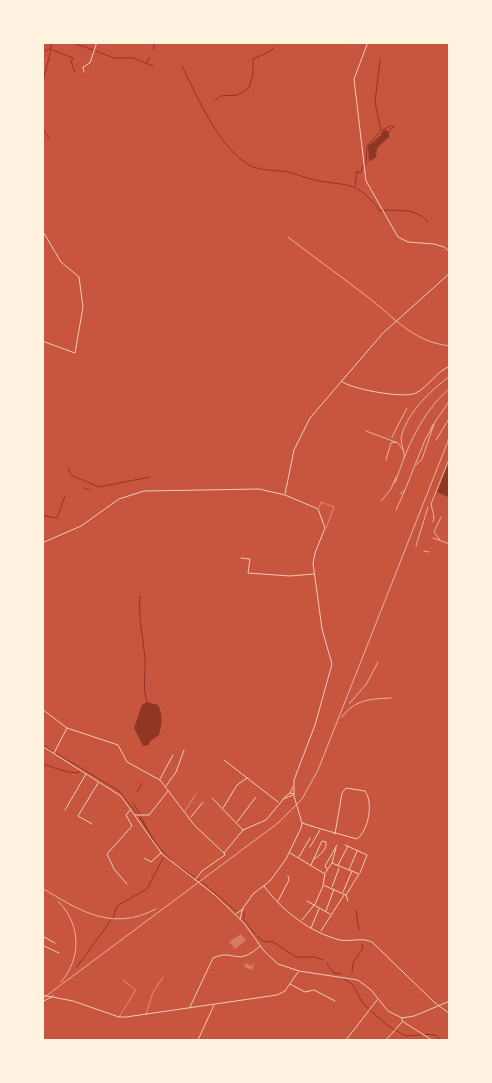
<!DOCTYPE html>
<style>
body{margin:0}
#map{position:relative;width:492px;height:1083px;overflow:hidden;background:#c8553d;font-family:Helvetica,sans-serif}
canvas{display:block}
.frame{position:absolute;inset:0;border:44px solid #fff3e0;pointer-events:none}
</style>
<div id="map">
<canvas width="492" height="1083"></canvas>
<div class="frame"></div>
</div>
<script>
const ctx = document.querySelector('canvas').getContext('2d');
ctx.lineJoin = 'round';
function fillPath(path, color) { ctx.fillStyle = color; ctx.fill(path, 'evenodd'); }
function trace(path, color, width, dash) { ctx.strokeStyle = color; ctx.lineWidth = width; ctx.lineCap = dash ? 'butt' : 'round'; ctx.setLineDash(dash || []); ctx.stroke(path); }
fillPath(new Path2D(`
 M383 130 389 131V137L377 148 376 157 369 162 368 146 380 136Z
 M449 461V492L448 497 437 492Z
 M147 702 158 705C163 714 162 725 159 735L150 741 149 745 143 746 134 728 142 705Z`), '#8f3625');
trace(new Path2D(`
 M70 42 93 50
 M50 49 73 58 71 62 75 72
 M153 49 155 42
 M96 51 114 58H133L153 66
 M42 52 50 49 53 42
 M380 60 375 102 381 131
 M147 63 150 57
 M182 66C197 96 219 149 251 166 262 171 276 170 288 172 297 174 305 178 314 180 349 187 355 179 380 211L382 210
 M42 85 51 50
 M215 101 220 96 238 95 249 88 253 75V59L271 51 273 48
 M42 127 49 138
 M383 130 390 126 394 127
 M389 131 393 127
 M366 165 367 146 380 132
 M356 173 361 172 363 165
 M355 186 357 171
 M384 210C401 211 416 208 428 222
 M68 468 71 475 99 487 150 477
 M84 488 89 490
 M42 520 44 516 57 518 65 496
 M140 596C138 618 143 636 145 659 146 673 142 688 147 702
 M42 744 52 751
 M56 753 119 791 137 814
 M42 764C54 767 70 775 80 772
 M137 792 142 783
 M133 803 141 815
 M139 817 157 845 171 860
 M141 817 153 840
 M180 867 194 877
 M197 878 236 911
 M356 910 359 930
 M113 918 117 906 147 889 163 858
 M244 918V912
 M243 919 255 934
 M257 936 263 941 273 942 296 957H315L323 960
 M326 963 334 973 342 974
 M77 967 111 920
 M352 972 353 963 363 948 362 944
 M344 979 353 985 363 1004 388 1026 406 1036 421 1035
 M425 1034 435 1035 441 1040`), '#8f3625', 1);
fillPath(new Path2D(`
 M241 934 246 940 235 949 229 942Z
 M246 963 251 966 255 963 252 970 244 967Z`), '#d67c66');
trace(new Path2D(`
 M319 508 321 502 334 507 326 528
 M185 811 196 794
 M146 1014 153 992 163 977
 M119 1017 136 990 123 980`), '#f1ccb7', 0.5);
trace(new Path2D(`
 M368 42 354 79 366 181 398 237 408 242 434 244 444 247 450 252
 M84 72 83 67 90 63 97 42
 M42 230 61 262 79 277 83 307 75 353 42 341
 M341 381C350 389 404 399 416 393 429 386 436 372 450 366
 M241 558 250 559 248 573 290 576 314 574
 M42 709 67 728 118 745 127 762 160 780 195 826 224 853
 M54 753 67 728
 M224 760 278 802
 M160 779 173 755
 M166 786 176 772 184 750
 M290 793 293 787
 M212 798 243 830
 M283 799 293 795
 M223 808 237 785 247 778
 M65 810 86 774
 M135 815H149L168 791
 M191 817 203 802
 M237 822 256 797
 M302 823C320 829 339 834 357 839 368 831 374 803 365 791L346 788 342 793 335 834
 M92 824 78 816 98 783
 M345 845 367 855 360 873
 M310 847 320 830
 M290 853 325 874 323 885 346 895 348 901
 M299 857 310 838
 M144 858 151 862 161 853
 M332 863 336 848
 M311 865 322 841 326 842C327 850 319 856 313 860
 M338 865 348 846
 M327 869 325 866 337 845
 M349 870 357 851
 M325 873 332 863 359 874 346 895
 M196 879 202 871 225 855 224 853 243 830 266 820 286 796 290 793 294 794
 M127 884 114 869 107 854 132 826 126 815 131 809
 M264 886C281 910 311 933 340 940 351 942 362 937 372 942L434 1002 450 1014
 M332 887 339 868
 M343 892 352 871
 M278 901 289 880 288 876
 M307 901 330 914
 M326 911 334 889
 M302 920 315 904 323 886
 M311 928 319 909
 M321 931 344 895
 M42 936 55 943
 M42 945 59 953
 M290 984 305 992 314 990 335 1001
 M42 1002 53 996
 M190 1007 213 958C235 948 236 968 260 946
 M402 1018V1021L432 1040
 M198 1040 214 1005
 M346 1040 377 1000
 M386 1040 402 1022`), '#f1ccb7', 1);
trace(new Path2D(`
 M285 494 294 450 310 418 383 333 450 273
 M42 543 81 526 119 499 144 491 259 489 285 495 318 509 325 528 315 553 313 563 322 629 332 664 315 725 294 780V796L302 823 301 828 286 859 270 881 253 894 243 908 240 919
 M42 746 121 796 162 854 215 895 244 923 264 951 278 964 299 971 358 980 371 990 388 1011 402 1018 414 1016 450 1001
 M236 914 243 909
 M42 995 73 1001 119 1017H126L277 995 285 991 298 972`), '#f1ccb7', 1);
trace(new Path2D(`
 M288 237C315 258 342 277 369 298 395 318 413 342 450 346
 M431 428 450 400
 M366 431 398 443 403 450
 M392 437 407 408
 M436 440 450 417
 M404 457C405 449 399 442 402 434 409 411 431 390 450 376
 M386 460 391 443 396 442
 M395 483C407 448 421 413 450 388
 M405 490 425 440 434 424 422 459 416 465
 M381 501 391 489 396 477
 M396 510 405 490 400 494
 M433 522 434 517 431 504 450 457
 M433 538 450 544
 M440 540 434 532 441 517
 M416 546 428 507
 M424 551 429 552
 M349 704 367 683 378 662
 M342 717C355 699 371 699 391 698
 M42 888C80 911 112 932 156 909
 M58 901C81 924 82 958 61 982
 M42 999 278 823 302 799 318 770 450 436`), '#e9b49f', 1);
</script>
